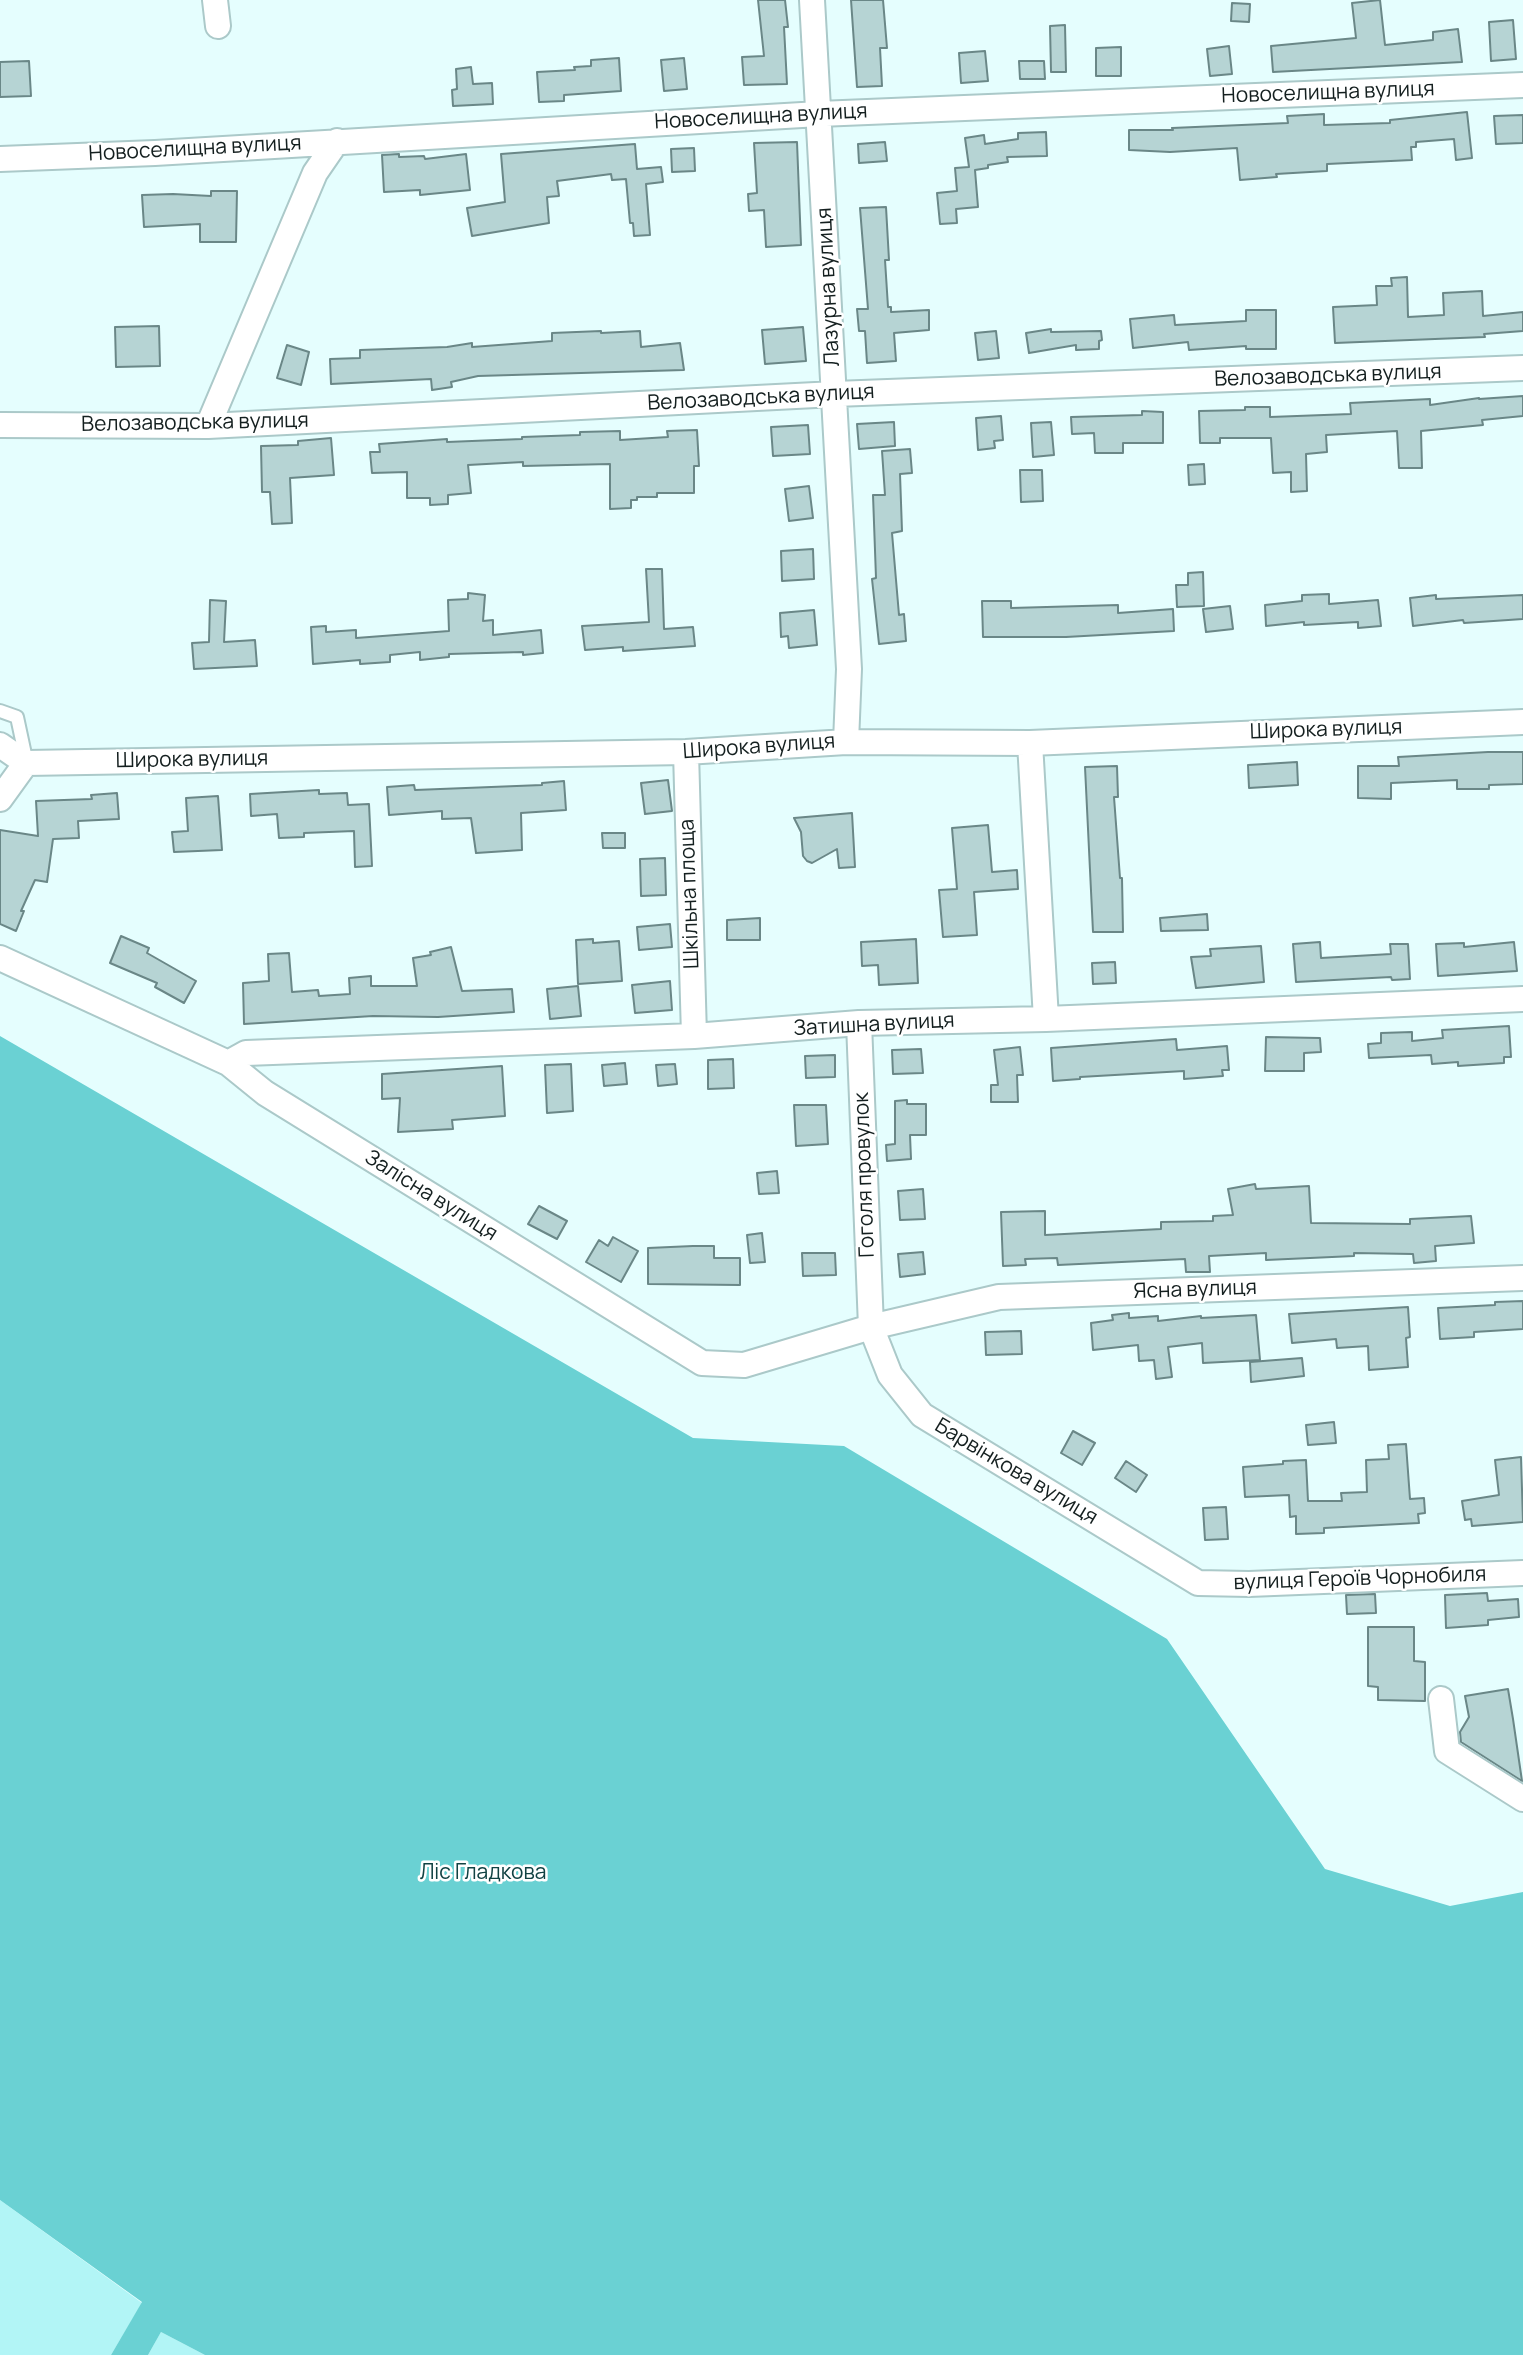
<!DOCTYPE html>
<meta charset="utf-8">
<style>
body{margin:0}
canvas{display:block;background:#e5fefe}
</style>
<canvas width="1523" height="2355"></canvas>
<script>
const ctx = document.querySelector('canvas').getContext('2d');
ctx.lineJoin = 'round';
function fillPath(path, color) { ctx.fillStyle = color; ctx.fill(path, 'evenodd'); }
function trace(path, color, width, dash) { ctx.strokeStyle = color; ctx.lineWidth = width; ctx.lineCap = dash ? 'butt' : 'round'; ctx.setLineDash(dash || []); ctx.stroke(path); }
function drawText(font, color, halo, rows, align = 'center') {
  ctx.font = font + ' Manrope,sans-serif'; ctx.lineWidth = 5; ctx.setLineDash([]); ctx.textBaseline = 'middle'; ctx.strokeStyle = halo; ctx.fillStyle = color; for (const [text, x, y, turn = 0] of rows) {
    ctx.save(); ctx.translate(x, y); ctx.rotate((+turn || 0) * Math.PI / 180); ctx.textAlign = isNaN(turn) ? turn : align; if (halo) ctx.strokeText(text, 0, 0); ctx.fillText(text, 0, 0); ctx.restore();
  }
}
fillPath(new Path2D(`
 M0 2200 142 2303 111 2355H0Z
 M161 2332 205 2355H148Z`), '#b2f5f6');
fillPath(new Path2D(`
 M0 1036 693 1438 844 1446 1167 1639 1325 1869 1450 1906 1523 1892V2355H205L161 2332 148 2355H111L142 2302 0 2200Z`), '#6ad1d3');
const building = new Path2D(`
 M758 0H785L788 27H784L787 84 744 85 742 57 764 56Z
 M851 0H883L887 48H880L882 86 857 87Z
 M1380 0 1385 45 1433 40V32L1458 29 1462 62 1273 72 1271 46 1356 38 1352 3Z
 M1232 3 1250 4 1249 22 1231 21Z
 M1513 20 1516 59 1491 61 1489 22Z
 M1065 25 1066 72H1051L1050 26Z
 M1229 46 1232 74 1210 76 1207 49Z
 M1121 47V76H1096V48Z
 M985 51 988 81 961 83 959 53Z
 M619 58 621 91 564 95V101L539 102 537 72 575 70 574 67 591 66V60Z
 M684 58 687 89 664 91 661 60Z
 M29 61 31 96 0 97V62Z
 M1019 61H1044L1045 79H1020Z
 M471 67 473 84 492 83 493 104 453 106 452 90 457 89 456 69Z
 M1467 112 1472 158 1456 160 1454 139 1416 142V147H1411L1412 160 1327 164V171L1276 174 1277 177 1240 180 1237 148 1170 152 1129 150V130H1173L1172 128 1288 123 1287 116 1324 114V125L1390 123V120Z
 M1523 115V143L1496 144 1494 116Z
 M1046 132 1047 156 1007 157 1008 162 988 165V168L975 170 978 207 956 209 957 223 940 224 937 193 957 191 955 168 969 167 965 138 984 135 985 144 1018 139V133Z
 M797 142 801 245 766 247 764 210 749 211 748 194 757 193 754 143Z
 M885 142 887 161 859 163 858 144Z
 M635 144 637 169 661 167 663 182 646 184 650 235 634 236 633 223H630L626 179 612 180 611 174 557 181 559 196 547 197 549 223 472 236 467 208 505 202 501 154Z
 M694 148 695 171 672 172 671 149Z
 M399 154V157L424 156 425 159 466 154 470 190 420 195V190L384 192 382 155Z
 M211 191H237L236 242H200V224L144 227 142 195 173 194 211 196Z
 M886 207 889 260H885L888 307H891V312L929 310V330L894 333 896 361 867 363 865 331H859L857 309H868L860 208Z
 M1407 277 1408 317 1444 315 1443 293 1482 291 1483 316 1523 312V331L1484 334 1485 337 1335 343 1333 307 1377 305 1376 286H1392L1391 278Z
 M1246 310H1276V349H1246V346L1189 350 1188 342 1133 348 1130 319 1174 315 1175 325 1246 321Z
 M159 326 160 366 116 367 115 327Z
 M803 327 806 361 765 364 762 330Z
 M1051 329V332L1101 331 1102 340 1099 341V349L1076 350V345L1029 353 1026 333Z
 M601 331V333L640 331 641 347 680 343 684 370 478 376 451 382 452 387 432 390 431 379 331 384 330 359 360 358V350L447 347 472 343V347L552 341V333Z
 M996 331 999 358 978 360 975 333Z
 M287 345 309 352 301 385 277 378Z
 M1523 396V416L1482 420 1483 425 1421 431 1422 468H1399L1397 431 1326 435 1327 452 1306 454 1307 491 1291 492V472L1273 473 1271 438H1220V443H1200L1199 411 1245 410V407H1270V417L1351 414 1350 403 1430 399V405L1479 398V399Z
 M1142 411 1163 412V443H1123V453H1095L1094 433 1072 434 1071 417 1142 415Z
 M1001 416 1003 440 994 441 995 448 978 450 976 418Z
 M894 422 895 446 859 449 857 424Z
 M1051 422 1054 455 1033 457 1031 423Z
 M808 425 810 454 773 456 771 427Z
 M697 430 699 466H694V493H657V497H637V500H631V508L610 509V464L523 466V462L468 465 471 493 448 495V504L430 505V498H407V472L372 473 370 452H380L379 444 447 439V442L522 439V437L580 435V432L620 431V440L668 437 667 431Z
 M331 438 334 475 290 478 292 523 272 524 270 492H262L261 446 298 445V441Z
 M910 449 912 473 900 474 902 531 892 533 899 615 904 614 906 641 879 644 872 579 876 578 873 495H885L882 451Z
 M1204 464 1205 484 1189 485 1188 465Z
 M1020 470H1042L1043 501 1021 502Z
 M809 486 813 518 789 521 785 489Z
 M813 549 814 579 782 581 781 551Z
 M646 569H662L664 629 693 627 695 646 623 651V647L585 650 582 626 649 622Z
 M1203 572 1204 606 1177 607 1176 585H1188V573Z
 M468 593 485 595 483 621 493 620V635L541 630 543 653 523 655V652L449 654V657L420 660V652L390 655V662L360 664V660L313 664 311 627 326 626V632L356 630V638L449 631 448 600 468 599Z
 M1329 594V604L1378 600 1381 626 1358 628V622L1304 625V622L1266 626 1265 605 1302 601V595Z
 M1436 595V599L1523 595V619L1464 623 1463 620 1413 626 1410 598Z
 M210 600 226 601 224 642 255 640 257 666 194 669 192 643 209 642Z
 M982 601H1011V608L1118 605V613L1173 609 1174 631 1066 637H983Z
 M1230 606 1233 629 1206 632 1203 609Z
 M814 610 817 645 789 648 788 636 781 637 780 613Z
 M1488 752H1523V784L1489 785V789H1457V780L1391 783V799L1358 798V766H1399L1398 757Z
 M1297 762 1298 785 1249 788 1248 765Z
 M1117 766 1118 797H1114L1120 878H1122L1123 932H1093L1085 767Z
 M668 780 672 811 645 814 641 783Z
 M564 781 566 810 521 813 522 850 476 853 471 818 442 819V811L389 815 387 787 414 785 415 790 542 785V783Z
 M319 790V794L347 793 348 805 369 804 372 866 355 867 354 831 304 833V837L279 838 277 814 251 816 250 794Z
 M117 793 119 819 78 821 79 838 53 839 47 882 35 880 21 911H24L16 931 0 924V830L38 836 36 801 92 799 91 795Z
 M218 796 222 850 174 852 172 832 188 831 186 798Z
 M852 813 855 867 839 868 837 849 812 863 807 861 803 856 801 832 794 818Z
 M988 825 992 872 1017 870 1018 889 974 892 977 935 943 937 939 890 957 889 952 828Z
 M602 833H625V848H603Z
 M665 858 666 895 641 896 640 859Z
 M1207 914 1208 930 1161 931 1160 918Z
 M760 918V940H727V920Z
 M670 924 672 947 639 950 637 927Z
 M121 936 149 948 147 953 196 981 184 1003 155 987 157 983 110 963Z
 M593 939V943L619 941 622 981 578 984 576 940Z
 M916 939 918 983 879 985 878 965 862 966 861 942Z
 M1320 942 1321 958 1391 954 1390 944H1408L1410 979 1392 980 1391 977 1296 982 1293 944Z
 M1514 942 1517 971 1438 976 1436 944 1464 943V947Z
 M1261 946 1264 982 1196 988 1191 957 1211 956 1210 949Z
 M451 947 462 991 512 989 514 1012 438 1017 373 1016 244 1024 243 983 269 981 268 954 289 953 292 992 318 990 319 996 350 994 349 978 371 976V986H417L413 958 431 955 430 952Z
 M1115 962 1116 983 1093 984 1092 963Z
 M670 981 672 1010 635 1013 632 985Z
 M578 986 581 1016 550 1019 547 989Z
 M1509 1026 1511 1057H1504V1063L1458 1066V1062L1432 1064 1431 1055 1369 1058 1368 1044 1381 1043V1033L1412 1032V1041L1443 1038 1442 1030Z
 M1266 1037 1320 1038 1321 1052 1304 1053V1071H1265Z
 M1176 1039 1177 1050 1227 1046 1229 1070H1222L1223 1076 1184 1079V1071L1080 1077V1079L1053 1081 1051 1048Z
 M1020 1047 1023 1075H1017L1018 1102H991V1085H998L994 1050Z
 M921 1049 923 1073 893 1074 892 1050Z
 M835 1055V1077L806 1078 805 1056Z
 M733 1059 734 1088 708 1089V1060Z
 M625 1063 627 1084 604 1086 602 1065Z
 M571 1064 573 1111 547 1113 545 1065Z
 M675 1064 677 1084 658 1086 656 1065Z
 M502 1066 505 1116 452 1120 453 1129 398 1132 400 1098 382 1099V1074Z
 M907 1100V1104H926V1135H910L911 1159 887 1161 886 1145 895 1144V1101Z
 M794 1105H826L828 1144 796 1146Z
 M777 1171 779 1193 759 1194 757 1173Z
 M1255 1184 1256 1189 1309 1186 1311 1223 1410 1224V1219L1471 1216 1474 1243 1435 1246 1436 1261 1414 1263 1413 1254 1354 1253V1256L1266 1260V1253L1209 1256 1210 1272H1186L1185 1259 1058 1265 1057 1258 1025 1259 1026 1265 1003 1266 1001 1212 1045 1211V1235L1161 1229V1222L1213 1221V1216L1233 1215 1228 1189Z
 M923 1189 925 1219 900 1220 898 1191Z
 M539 1206 567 1221 557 1239 528 1224Z
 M762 1233 765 1262 750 1263 747 1235Z
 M613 1237 638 1251 621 1282 586 1262 599 1240 608 1246Z
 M693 1246H714V1258H740V1285L648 1284V1248Z
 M923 1252 925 1274 900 1277 898 1254Z
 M802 1253H835L836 1275 803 1276Z
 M1523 1301V1329L1474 1332V1337L1440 1339 1438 1308 1495 1305V1302Z
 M1408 1307 1410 1337 1406 1338 1408 1367 1369 1370 1368 1346 1337 1348 1336 1339 1292 1343 1289 1314Z
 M1129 1313V1318L1158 1316V1321L1201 1316V1318L1256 1315 1260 1360 1203 1363 1202 1343 1168 1347 1172 1377 1156 1379 1154 1360 1139 1361 1138 1345 1093 1350 1091 1323 1113 1320 1112 1315Z
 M1021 1331 1022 1354 986 1355 985 1332Z
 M1302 1358 1304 1376 1251 1382 1250 1362Z
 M1334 1422 1336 1443 1308 1445 1306 1425Z
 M1073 1431 1095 1443 1082 1465 1061 1453Z
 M1406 1444 1410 1499 1424 1498 1425 1513 1418 1514 1419 1523 1324 1528V1533L1296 1534V1516L1290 1517 1289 1495 1245 1497 1243 1467 1283 1464V1461L1306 1460 1308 1501H1342L1341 1493 1367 1492 1366 1460 1389 1459 1388 1445Z
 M1521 1457 1523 1522 1472 1526 1471 1519 1465 1520 1462 1501 1499 1495 1495 1460Z
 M1126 1461 1147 1475 1136 1492 1115 1478Z
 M1226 1507 1228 1539 1205 1540 1203 1508Z
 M1487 1593 1488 1601 1518 1599 1519 1617 1488 1620V1625L1446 1628 1445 1595Z
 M1375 1594 1376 1613 1347 1614 1346 1595Z
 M1368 1627H1414V1661L1425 1662V1701L1378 1700V1687L1368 1686Z
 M1508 1689 1513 1719 1522 1781 1461 1742 1460 1732 1469 1717 1465 1696Z`);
fillPath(building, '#b6d4d4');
trace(building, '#6a8787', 2);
const lane = new Path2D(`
 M0 711 17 717 26 759`);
const street = new Path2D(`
 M215 0 218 26
 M812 0 849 669 846 742
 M0 159 155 153 819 114 1523 85
 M0 425 208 426 835 394 1523 368
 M208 426 315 173 337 141
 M1030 743 1046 1019
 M0 745 26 763 686 752 846 742 1030 743 1523 722
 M686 752 694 1036
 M0 799 26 763
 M0 958 228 1063 265 1093 702 1363 744 1365 871 1327 999 1297 1523 1278
 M859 1023 871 1327 890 1375 922 1415 1198 1583 1249 1584 1523 1573
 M228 1063 246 1053 694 1036 859 1023 1046 1019 1523 999
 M1441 1699 1447 1751 1523 1799`);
trace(lane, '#abc9c9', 16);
trace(street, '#abc9c9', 28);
trace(lane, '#fff', 12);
trace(street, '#fff', 24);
drawText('21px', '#141f1f', '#fff', [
 ["Новоселищна вулиця",1328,93,-2],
 ["Новоселищна вулиця",761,117,-3],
 ["Новоселищна вулиця",195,149,-3],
 ["Лазурна вулиця",829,287,-93],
 ["Велозаводська вулиця",1328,376,-2],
 ["Велозаводська вулиця",761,398,-3],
 ["Велозаводська вулиця",195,423,-1],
 ["Широка вулиця",1326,730,-2],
 ["Широка вулиця",759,747,-4],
 ["Широка вулиця",192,760,-1],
 ["Шкільна площа",690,894,-92],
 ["Затишна вулиця",874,1025,-3],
 ["Гоголя провулок",865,1175,-92],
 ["Залісна вулиця",431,1196,32],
 ["Ясна вулиця",1195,1290,-2],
 ["Барвінкова вулиця",1016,1472,31],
 ["вулиця Героїв Чорнобиля",1360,1579,-2]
]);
drawText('21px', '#114243', '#fff', [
 ["Ліс Гладкова",483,1873]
]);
</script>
